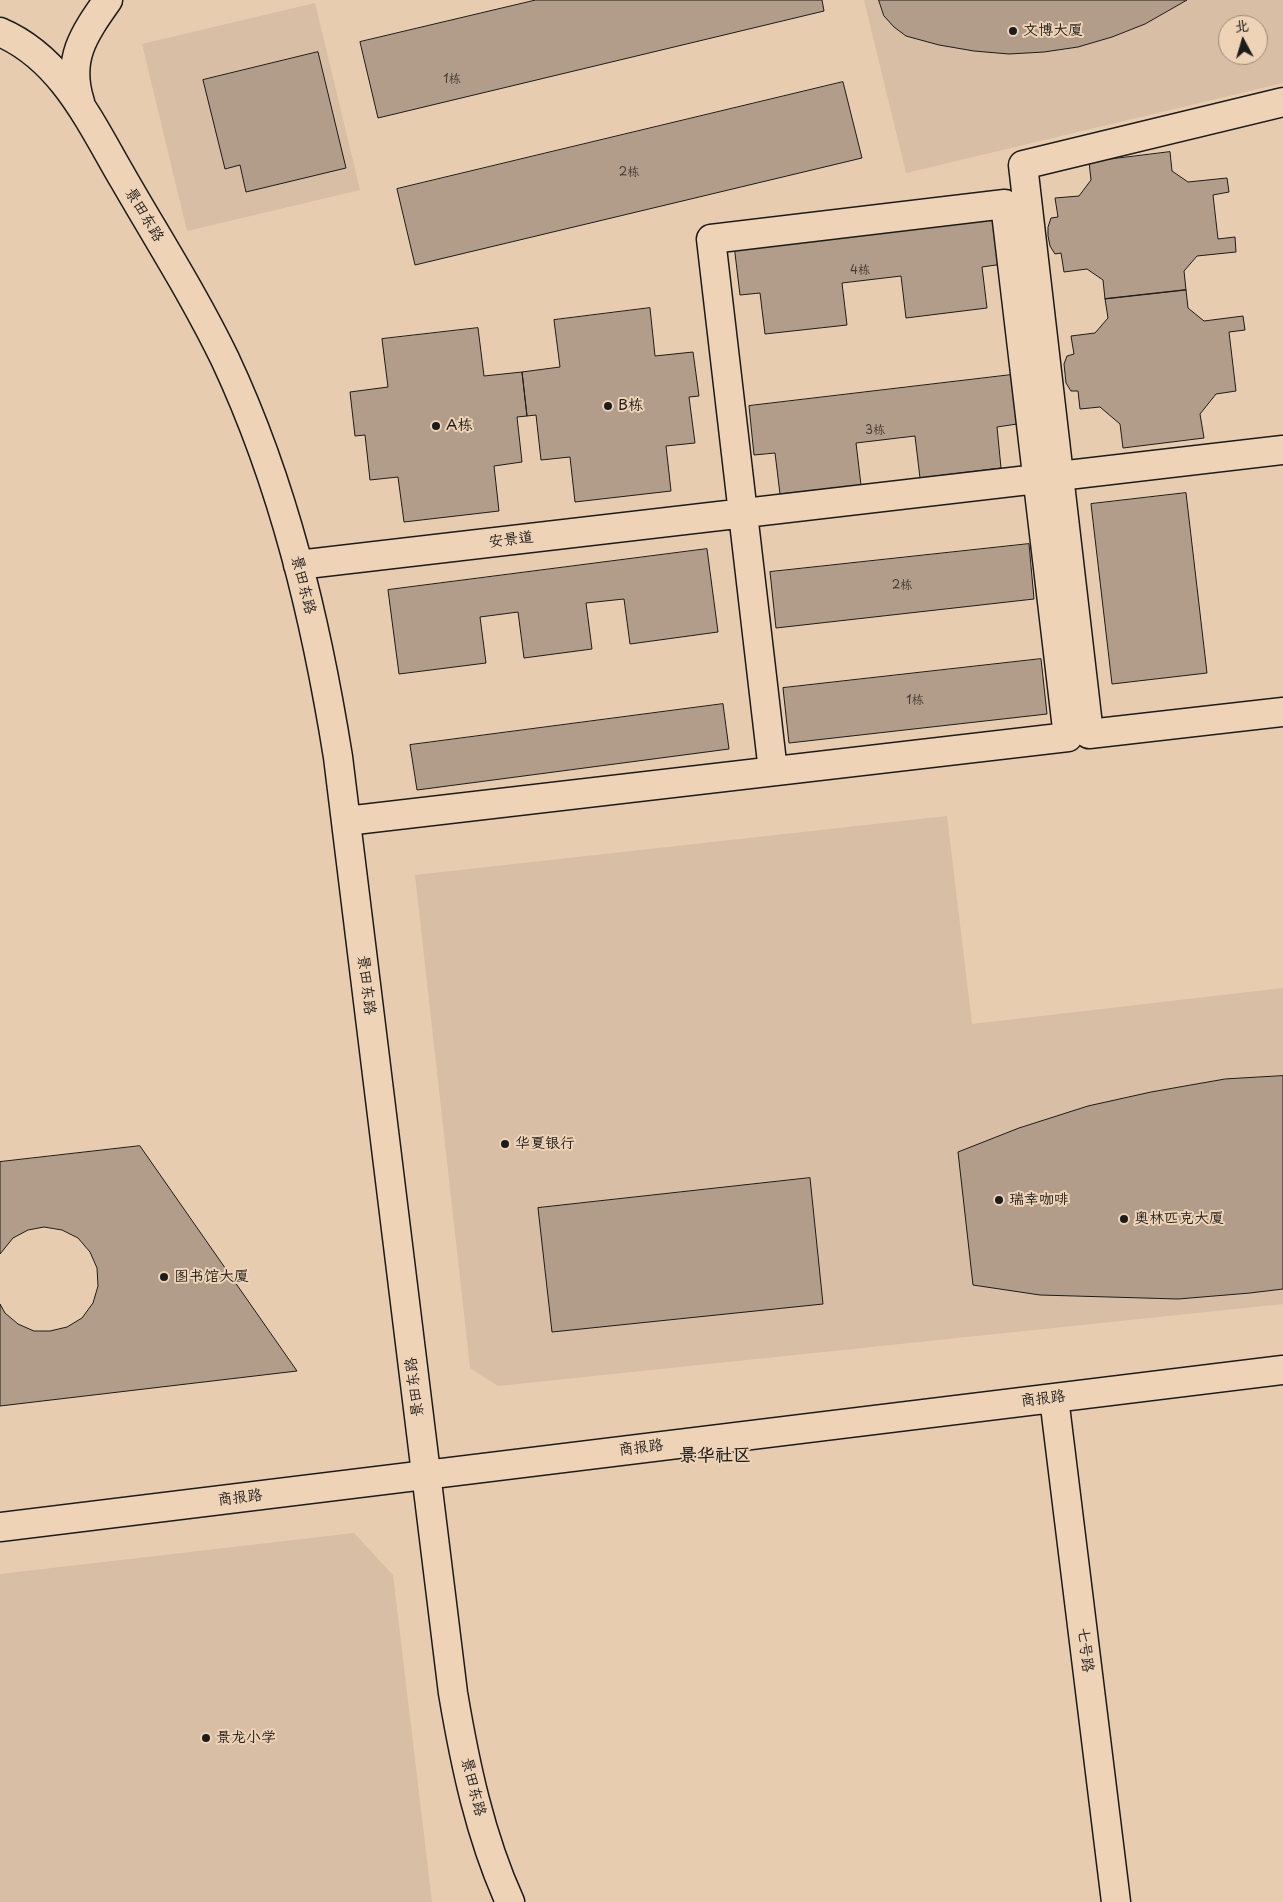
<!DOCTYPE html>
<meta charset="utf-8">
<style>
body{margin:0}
#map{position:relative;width:1283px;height:1902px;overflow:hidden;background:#e7ccb0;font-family:"Playpen Sans","LXGW WenKai TC",sans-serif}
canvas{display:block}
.north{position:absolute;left:1218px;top:15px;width:50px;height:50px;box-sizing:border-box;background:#efd3b6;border:1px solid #9b8a78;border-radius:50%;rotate:354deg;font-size:14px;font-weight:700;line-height:20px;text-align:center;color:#1c1c1c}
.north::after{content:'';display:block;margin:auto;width:18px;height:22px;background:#1c1c1c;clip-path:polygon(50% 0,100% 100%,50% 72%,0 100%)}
</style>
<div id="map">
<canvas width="1283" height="1902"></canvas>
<div class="north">北</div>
</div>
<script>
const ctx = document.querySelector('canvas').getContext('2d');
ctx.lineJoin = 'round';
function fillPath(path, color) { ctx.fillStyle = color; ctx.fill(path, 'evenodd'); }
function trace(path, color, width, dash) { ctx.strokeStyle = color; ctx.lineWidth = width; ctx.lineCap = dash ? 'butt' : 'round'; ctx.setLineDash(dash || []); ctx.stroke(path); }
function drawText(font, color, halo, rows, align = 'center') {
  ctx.font = font + ' "Playpen Sans","LXGW WenKai TC",sans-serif'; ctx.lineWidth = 4; ctx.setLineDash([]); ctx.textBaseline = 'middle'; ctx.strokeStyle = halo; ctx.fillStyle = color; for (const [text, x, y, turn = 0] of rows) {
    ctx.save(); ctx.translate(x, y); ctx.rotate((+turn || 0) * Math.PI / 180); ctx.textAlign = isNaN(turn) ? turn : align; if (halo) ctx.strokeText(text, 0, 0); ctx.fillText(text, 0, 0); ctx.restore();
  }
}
fillPath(new Path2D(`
 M864 0H1283V83L906 173ZM1228 25H1258V55H1228Z
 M315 3 360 190 187 231 142 44Z
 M947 816 972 1024 1283 988V1304L498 1386 470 1368 415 875Z
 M354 1533 393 1575 432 1902H0V1574Z`), '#d7bea4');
const building = new Path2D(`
 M536 0H822L824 11 378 118 360 42Z
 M879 0H1187L1145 24 1112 37 1078 47 1044 52 1009 54 974 51 939 45 906 36 894 27 884 16Z
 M318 52 346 168 246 192 240 165 225 169 203 80Z
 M843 82 862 158 415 265 397 189Z
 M1170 152 1172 171 1188 182 1227 178 1229 192 1213 195 1218 239 1235 237 1236 252 1197 256 1184 271 1186 290 1105 299 1103 280 1087 269 1064 272 1061 253 1055 254 1050 246 1048 236V227L1051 218 1058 217 1055 198 1079 196 1091 180 1089 162Z
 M996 215 1003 264 982 267 987 308 906 318 901 276 842 283 847 325 765 334 760 293 740 295 734 245Z
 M1186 290 1188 308 1204 321 1243 316 1245 330 1229 332 1236 391 1216 394 1200 414 1204 438 1123 448 1120 424 1100 407 1080 409 1078 391H1071L1066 383 1064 364 1067 356 1074 354 1071 336 1095 333 1108 318 1105 299Z
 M650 308 655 356 693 352 699 396 689 397 695 443 666 446 671 491 575 502 570 457 541 460 536 415 527 416 522 372 560 367 554 320Z
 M478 328 484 376 522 372 527 416 517 417 522 462 494 466 499 511 404 522 398 477 370 480 365 435 355 436 350 392 388 387 382 339Z
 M1011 375 1017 424 997 427 1001 468 920 478 915 436 856 443 861 485 780 494 775 453 754 455 749 406Z
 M1186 493 1207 673 1112 684 1091 504Z
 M1029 544 1034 599 776 628 770 572Z
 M707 549 718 632 630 644 624 599 586 603 592 649 524 658 518 612 480 617 486 663 399 674 388 590Z
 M1041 659 1047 714 789 743 783 688Z
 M723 704 729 749 417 790 410 745Z
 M1283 1076V1289L1250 1293 1178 1299 1040 1295 973 1285 958 1152 1019 1128 1088 1106 1151 1092 1225 1079Z
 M140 1146 297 1371 0 1406V1304L5 1313 18 1324 34 1331H50L67 1327 82 1318 93 1303 98 1286 97 1268 90 1252 78 1238 62 1230 44 1227 28 1230 13 1238 0 1254V1162Z
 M810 1178 823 1304 552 1332 538 1208Z`);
fillPath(building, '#b19d89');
trace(building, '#1c1c1c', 1);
const minor = new Path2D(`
 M0 32C63 59 91 124 124 180 158 239 195 297 225 359 284 485 316 620 338 757L453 1693C465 1764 480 1836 510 1902
 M80 102C66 59 84 34 108 0
 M1283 102 1023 165 1089 734 1283 712
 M1059 476 1283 450
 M298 565 1037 479
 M346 821 1068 737 1005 204 711 239 773 771
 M1054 1398 1116 1902
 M0 1527 1283 1370`);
trace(minor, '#1c1c1c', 31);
trace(minor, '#efd3b6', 28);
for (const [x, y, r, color] of [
 [1013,31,5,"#1c1c1c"],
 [608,406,5,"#1c1c1c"],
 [436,426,5,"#1c1c1c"],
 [505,1144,5,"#1c1c1c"],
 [999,1200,5,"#1c1c1c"],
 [1124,1219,5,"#1c1c1c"],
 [164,1277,5,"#1c1c1c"],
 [206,1738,5,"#1c1c1c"]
]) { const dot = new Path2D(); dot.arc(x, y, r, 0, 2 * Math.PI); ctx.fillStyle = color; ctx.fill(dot); trace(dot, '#efd3b6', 2); }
drawText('12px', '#413c37', null, [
 ["1栋",452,80],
 ["2栋",629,173],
 ["4栋",860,271],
 ["3栋",875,431],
 ["2栋",902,586],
 ["1栋",915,701]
]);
drawText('15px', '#1c1c1c', '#efd3b6', [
 ["文博大厦",1023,31],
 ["B栋",618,406],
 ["A栋",446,426],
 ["华夏银行",515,1144],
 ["瑞幸咖啡",1009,1200],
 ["奥林匹克大厦",1134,1219],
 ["图书馆大厦",174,1277],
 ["景龙小学",216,1738]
], 'left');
drawText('15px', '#1c1c1c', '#efd3b6', [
 ["景田东路",144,215,59],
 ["安景道",511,540,-7],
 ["景田东路",303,585,76],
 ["景田东路",366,985,83],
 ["景田东路",415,1387,-97],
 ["商报路",1043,1399,-7],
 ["商报路",641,1448,-7],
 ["商报路",240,1498,-7],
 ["七号路",1085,1650,83],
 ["景田东路",473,1787,76]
]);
drawText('bold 18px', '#1c1c1c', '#efd3b6', [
 ["景华社区",715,1456]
]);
</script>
